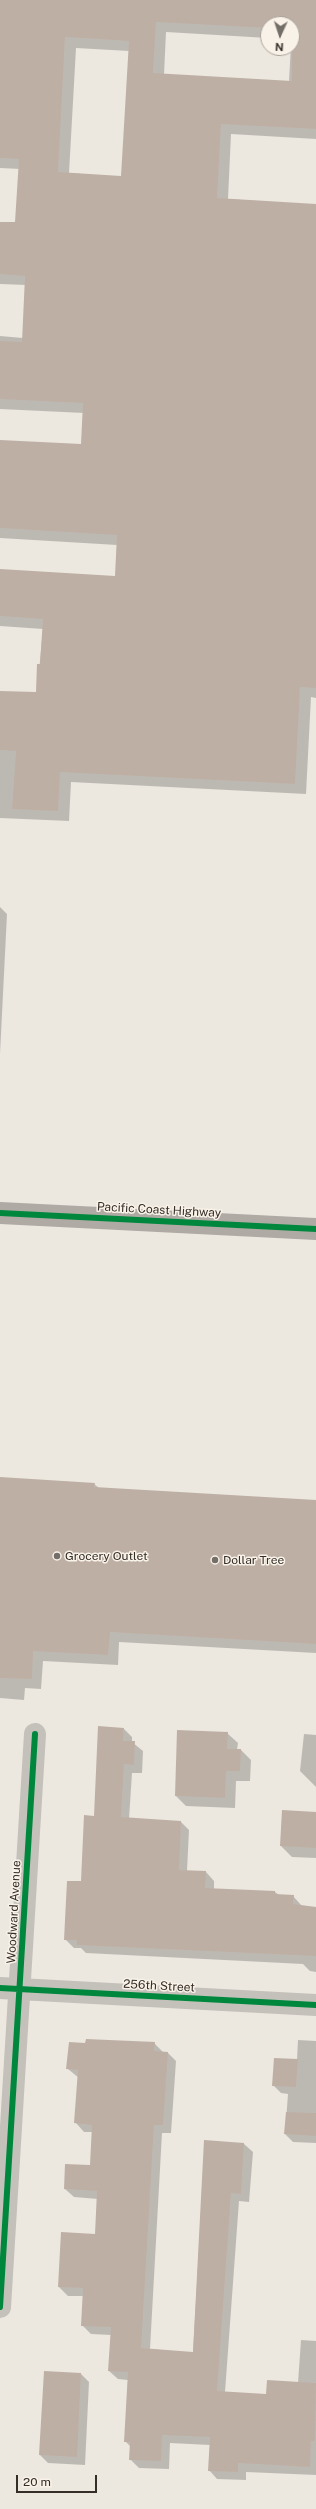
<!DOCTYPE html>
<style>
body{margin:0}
#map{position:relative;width:316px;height:2509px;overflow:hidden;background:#ece8e0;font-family:"Public Sans",sans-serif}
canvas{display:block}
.north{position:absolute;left:260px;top:16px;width:40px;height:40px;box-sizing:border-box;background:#f8f2e8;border:1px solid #aaa39b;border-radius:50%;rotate:183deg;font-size:11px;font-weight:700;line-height:16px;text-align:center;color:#342d28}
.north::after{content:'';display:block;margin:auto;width:14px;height:18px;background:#746e68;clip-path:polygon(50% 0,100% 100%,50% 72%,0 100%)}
.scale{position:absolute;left:16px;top:2475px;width:81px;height:18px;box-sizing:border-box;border:2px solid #342d28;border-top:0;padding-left:5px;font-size:12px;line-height:14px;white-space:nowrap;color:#342d28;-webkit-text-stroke:3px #f8f2e8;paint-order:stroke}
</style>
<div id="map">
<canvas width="316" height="2509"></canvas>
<div class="north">N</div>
<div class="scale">20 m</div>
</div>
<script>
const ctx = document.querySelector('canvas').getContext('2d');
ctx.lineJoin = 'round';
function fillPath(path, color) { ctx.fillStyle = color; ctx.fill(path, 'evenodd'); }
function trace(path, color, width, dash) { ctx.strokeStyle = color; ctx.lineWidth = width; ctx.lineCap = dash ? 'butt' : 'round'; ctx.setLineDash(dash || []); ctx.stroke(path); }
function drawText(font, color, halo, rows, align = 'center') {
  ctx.font = font + ' "Public Sans",sans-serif'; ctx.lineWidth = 3; ctx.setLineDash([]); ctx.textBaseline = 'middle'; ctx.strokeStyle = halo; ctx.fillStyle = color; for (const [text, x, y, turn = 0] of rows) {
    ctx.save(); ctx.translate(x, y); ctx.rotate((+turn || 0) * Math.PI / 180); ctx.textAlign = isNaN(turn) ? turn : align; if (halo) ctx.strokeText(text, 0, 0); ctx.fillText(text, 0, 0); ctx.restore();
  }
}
fillPath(new Path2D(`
 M0 0H316V139L231 134 228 199 316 205V698L311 697 306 794 71 782 69 821 0 818V692L37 693 43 629 0 626V570L116 577 117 545 0 538V441L82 445 84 413 0 409V336L23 338 26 285 0 284V223H16L20 169 0 168ZM268 24H292L289 82 164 75 166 32 268 38ZM76 48 129 51 122 177 69 173Z
 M0 907 7 914 0 1054Z
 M0 1478 94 1484 99 1488 316 1501V1653L119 1642 118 1665 43 1661 41 1689 25 1688 24 1700 0 1698Z
 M124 1729 132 1737V1742L143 1751 142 1773H132L129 1819 181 1822 189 1830 187 1871 206 1872 214 1881V1889L275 1892 279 1895 293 1896 302 1906 316 1908V1972L310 1971 303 1964 86 1953 81 1948H74L65 1939Z
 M227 1733 238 1743 237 1750H241L251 1760 250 1781H236L235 1808 186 1806 176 1796Z
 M304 1734 316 1735V1787L300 1771Z
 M316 1813V1858L292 1857 281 1846Z
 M298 2040 316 2041V2143L293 2142 285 2134 288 2094 281 2093 273 2085 297 2060Z
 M154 2043 163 2052 168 2053 176 2061 171 2133H162L150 2349 193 2353 205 2141 244 2144 253 2152 249 2202 239 2201 225 2392 267 2395 298 2383 301 2340 316 2341V2475L246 2472V2480L217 2479 209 2470 210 2445 170 2443 169 2469 139 2468 130 2459 131 2447 125 2441 128 2380 118 2379 109 2371 111 2335 91 2334 82 2325 84 2296H68L59 2287 96 2235 98 2199 74 2197 65 2189 91 2166 93 2132H84L76 2123 79 2078 68 2069Z
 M81 2374 89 2382 85 2465 48 2463 40 2455Z`), '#0003');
fillPath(new Path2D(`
 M0 0H316V129L221 124 217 198 316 204V688L300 687 295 784 60 772 58 811 12 809 16 751 0 750V691L36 692 37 664H40L43 619 0 616V569L115 576 117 535 0 528V440L81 444 83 403 0 399V341L22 342 25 276 0 274V222H15L19 159 0 158ZM156 22 268 28V24H292V81L153 73ZM65 37 129 41 121 176 58 172Z
 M0 1477 95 1483 94 1487 316 1500V1644L110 1632 108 1655 33 1651 32 1679 0 1678Z
 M98 1726 124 1728 123 1741H135L134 1765 124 1764 121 1817 181 1821 179 1870 206 1871 205 1888 275 1891V1894L294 1895 293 1904 316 1907V1956L77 1945V1940H64L67 1881H81L84 1815 94 1816Z
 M177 1730 228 1732 227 1749H241L240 1771H226L225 1798 175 1796Z
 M282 1810 316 1812V1848L280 1846Z
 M86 2039 155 2042 154 2051 168 2052 163 2125H154L141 2348 193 2352 204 2140 244 2143 241 2194 231 2193 217 2391 266 2394 267 2380 316 2383 315 2441H311L310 2467 238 2463V2472L208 2471 210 2437 162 2435 161 2461 129 2460 130 2442H124L128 2372 108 2371 111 2327 81 2326 83 2288 58 2287 61 2232 95 2234 97 2191 64 2189 65 2164 90 2165 92 2125 74 2123 78 2070 66 2069 69 2042 85 2043Z
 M274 2058 298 2059 296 2087 272 2086Z
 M286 2112 316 2113V2136L284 2134Z
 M44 2371 81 2373 77 2457 39 2455Z`), '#beafa4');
trace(new Path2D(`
 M0 1988 316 2005
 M0 2307 35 1734`), '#c4c0ba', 22);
trace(new Path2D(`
 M0 1213 316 1229`), '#afaaa4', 22);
trace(new Path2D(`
 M0 1213 316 1229
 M0 1988 316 2005
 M0 2307 35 1734`), '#00873e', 6);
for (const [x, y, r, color] of [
 [57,1556,4,"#746e68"],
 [215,1560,4,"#746e68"]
]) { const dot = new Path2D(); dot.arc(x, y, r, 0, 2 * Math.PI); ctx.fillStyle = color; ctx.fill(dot); trace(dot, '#f8f2e8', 1.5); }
drawText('12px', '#342d28', '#f8f2e8', [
 ["Pacific Coast Highway",159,1210,3],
 ["Woodward Avenue",14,1912,-87],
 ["256th Street",159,1986,3]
]);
drawText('12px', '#342d28', '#f8f2e8', [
 ["Grocery Outlet",65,1556],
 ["Dollar Tree",223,1560]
], 'left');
</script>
